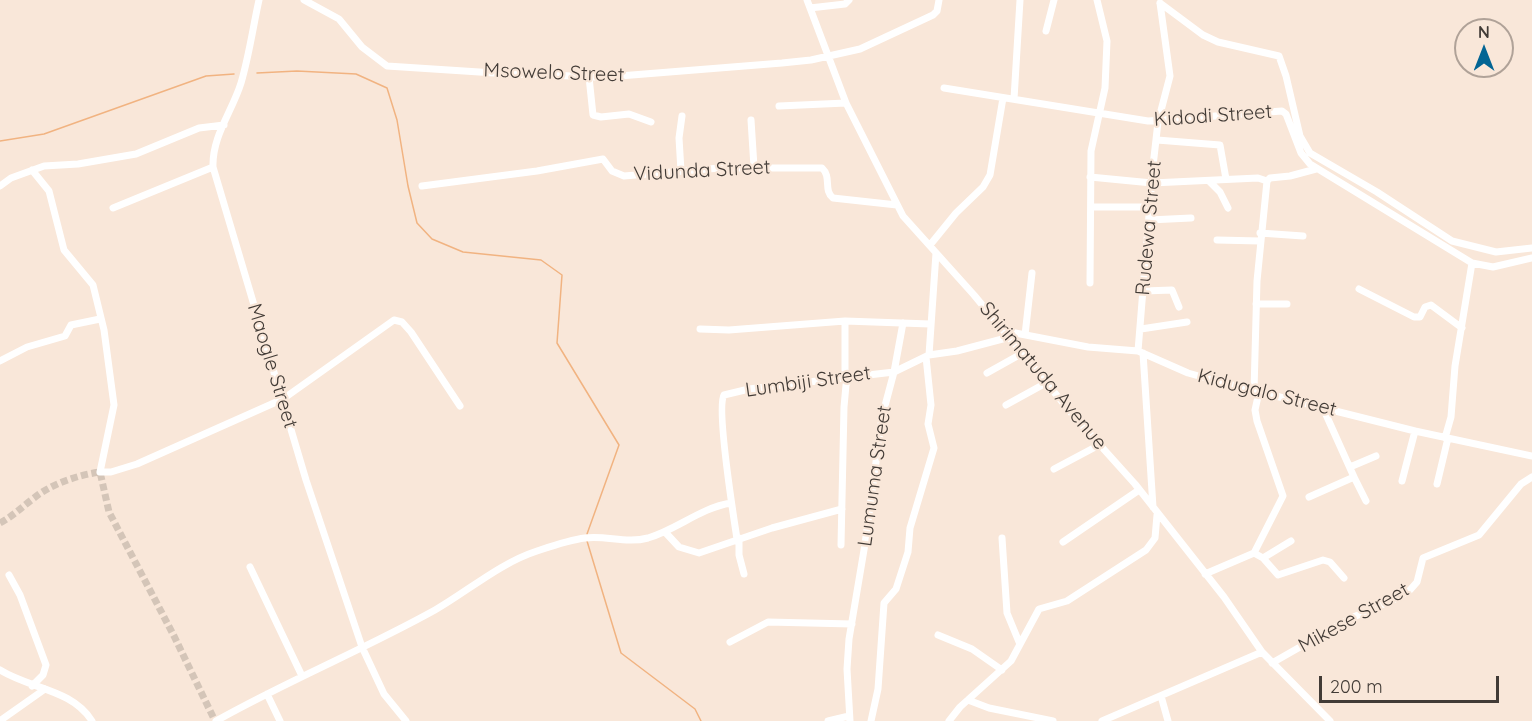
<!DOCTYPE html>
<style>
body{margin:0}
#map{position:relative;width:1532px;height:721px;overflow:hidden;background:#f9e7d9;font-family:Quicksand,sans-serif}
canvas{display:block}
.north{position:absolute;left:1454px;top:18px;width:60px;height:60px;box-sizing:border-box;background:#f9e7d9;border:2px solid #b0a298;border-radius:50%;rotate:0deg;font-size:16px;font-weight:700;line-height:24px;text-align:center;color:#423b36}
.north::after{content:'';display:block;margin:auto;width:21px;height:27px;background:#036594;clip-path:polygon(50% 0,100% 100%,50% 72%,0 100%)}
.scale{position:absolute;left:1319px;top:676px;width:180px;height:27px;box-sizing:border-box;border:3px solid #423b36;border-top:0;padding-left:8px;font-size:18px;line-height:21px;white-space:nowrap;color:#423b36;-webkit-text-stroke:4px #f9e7d9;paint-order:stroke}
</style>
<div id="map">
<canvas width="1532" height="721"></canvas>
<div class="north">N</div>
<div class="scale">200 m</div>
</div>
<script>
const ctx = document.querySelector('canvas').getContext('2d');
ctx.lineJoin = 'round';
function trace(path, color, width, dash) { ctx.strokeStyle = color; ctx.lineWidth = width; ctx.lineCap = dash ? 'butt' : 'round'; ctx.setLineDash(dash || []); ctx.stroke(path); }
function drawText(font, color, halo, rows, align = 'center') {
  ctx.font = font + ' Quicksand,sans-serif'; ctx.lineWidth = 4.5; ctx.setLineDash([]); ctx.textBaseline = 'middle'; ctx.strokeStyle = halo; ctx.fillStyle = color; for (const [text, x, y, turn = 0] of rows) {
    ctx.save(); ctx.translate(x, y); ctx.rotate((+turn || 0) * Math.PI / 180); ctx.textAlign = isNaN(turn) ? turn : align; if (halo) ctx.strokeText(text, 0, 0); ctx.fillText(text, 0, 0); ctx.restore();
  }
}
trace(new Path2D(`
 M257 73 297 71 356 74 387 88 397 120 408 186 417 223 432 239 463 252 541 260 562 275 557 343 619 445 587 534
 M0 141 44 134 206 76 234 74
 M587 541 621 653 695 709 701 721`), '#f1b381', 1.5);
trace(new Path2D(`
 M0 523C13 516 22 507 34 498 51 484 78 475 100 472L109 512 174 636 215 721`), '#d4c5b8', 7, [7, 3.5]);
trace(new Path2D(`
 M259 0C253 27 249 56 241 83 232 112 212 136 213 167L306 480 362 647 384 694 406 721
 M304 0 339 19 362 47 387 66 510 74 607 77 782 63 811 60 860 49 933 15 937 11 939 0
 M807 0 846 103 903 216 974 295 1073 415 1135 484 1224 597 1262 652 1330 721
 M1160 3 1203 35 1218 42 1279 56 1286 76 1300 136 1310 153 1377 192 1452 241 1496 252 1532 248
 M810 8 845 4 849 0
 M1046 31 1054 0
 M589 77 593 115 601 117 629 114 651 122
 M944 88 1148 121 1282 111 1286 114 1301 153 1310 164 1472 263 1493 267 1532 258
 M1014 99 1020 0
 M779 106 846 103
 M751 120 754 167
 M1157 140 1220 145 1226 179
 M32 170 49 191 64 250 93 285 104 330 114 405 100 472H111L137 464 283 399 394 320 402 322 411 332 460 406
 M681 171 679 138 682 116
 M1090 177 1152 183 1258 178 1267 181
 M1209 181 1220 192 1228 208
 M0 186 11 178 44 166 78 164 136 154 199 128 224 125
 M422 186 537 171 603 159 612 171 624 176 720 168H822C832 177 823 190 833 198L897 205
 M1092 207H1150
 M113 208 213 167
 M1149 220 1191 218
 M1260 233 1303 236
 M1217 240 1260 241
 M930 245 956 213 983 187 990 175 1003 98
 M1090 283 1091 151 1105 88 1107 41 1097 0
 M1359 289 1414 317H1420L1425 307 1431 305 1462 328
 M1144 291 1172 290 1179 307
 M1256 304H1287
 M845 321V377
 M700 329 729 330 845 321 930 324
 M1141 329 1187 322
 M1005 331 1088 347 1138 351 1188 373 1220 382 1415 431 1532 456
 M1025 335 1032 273
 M1138 351 1153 166 1158 122 1170 76 1160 3
 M1143 353 1153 507
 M929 355 957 351 1010 337
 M0 361 27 347 65 336 71 325 100 319
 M987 373 1021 354
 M1254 391 1257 281 1267 181 1270 178 1290 176 1316 169
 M1006 405 1046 383
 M1445 438 1451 417 1455 366 1472 263
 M1350 467 1376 456
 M1054 469 1101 444
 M1354 477 1366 501
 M1402 481 1415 431
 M1437 484 1448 438
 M1309 497 1354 477 1323 408
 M665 532 679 547 699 553 772 528 842 509
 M739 538V555L744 574
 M1002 538 1007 613 1019 642
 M737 539C734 519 716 407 724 395L749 389 894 372 903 323
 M1063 542 1139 490
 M841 545 844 407 846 385 850 376
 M1254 553 1283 496 1257 421 1255 410 1259 392
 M1263 558 1291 541
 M250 567 302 676
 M1205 574 1254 553 1263 558 1278 575 1323 560 1330 562 1344 578
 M9 575 20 595 46 665 43 675 32 686
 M938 635 972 649 1002 670
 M730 642 768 622 852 624
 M1272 663 1349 619 1397 598 1410 590 1417 582 1423 558 1479 535 1521 484 1532 477
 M0 670C30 689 72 689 92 721
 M267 694 280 721
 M1161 696 1168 721
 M968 700 989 708 1053 721
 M1 720 45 689
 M216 721C287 681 363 650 435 610 468 591 500 563 537 551 552 546 569 540 585 538 606 535 626 544 648 538 678 529 700 508 731 503
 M828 721 849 716
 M850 721 847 669 849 639 865 544 882 417 894 372 929 355 936 253
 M871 721 878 689 884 603 896 589 908 552 910 528 934 448 928 424 931 405 926 357
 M949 721 960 707 1011 661 1039 609 1067 601 1146 550 1155 538 1157 515
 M1102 721 1262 652`), '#fff', 7);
drawText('20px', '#423b36', '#f9e7d9', [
 ["Msowelo Street",554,73,2],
 ["Kidodi Street",1213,116,-4],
 ["Vidunda Street",702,171,-3],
 ["Rudewa Street",1149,228,-85],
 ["Maogle Street",272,366,73],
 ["Shirimatuda Avenue",1043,376,50],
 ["Lumbiji Street",808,382,-8],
 ["Kidugalo Street",1267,393,14],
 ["Lumuma Street",875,476,-82],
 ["Mikese Street",1354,618,-29]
]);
</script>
